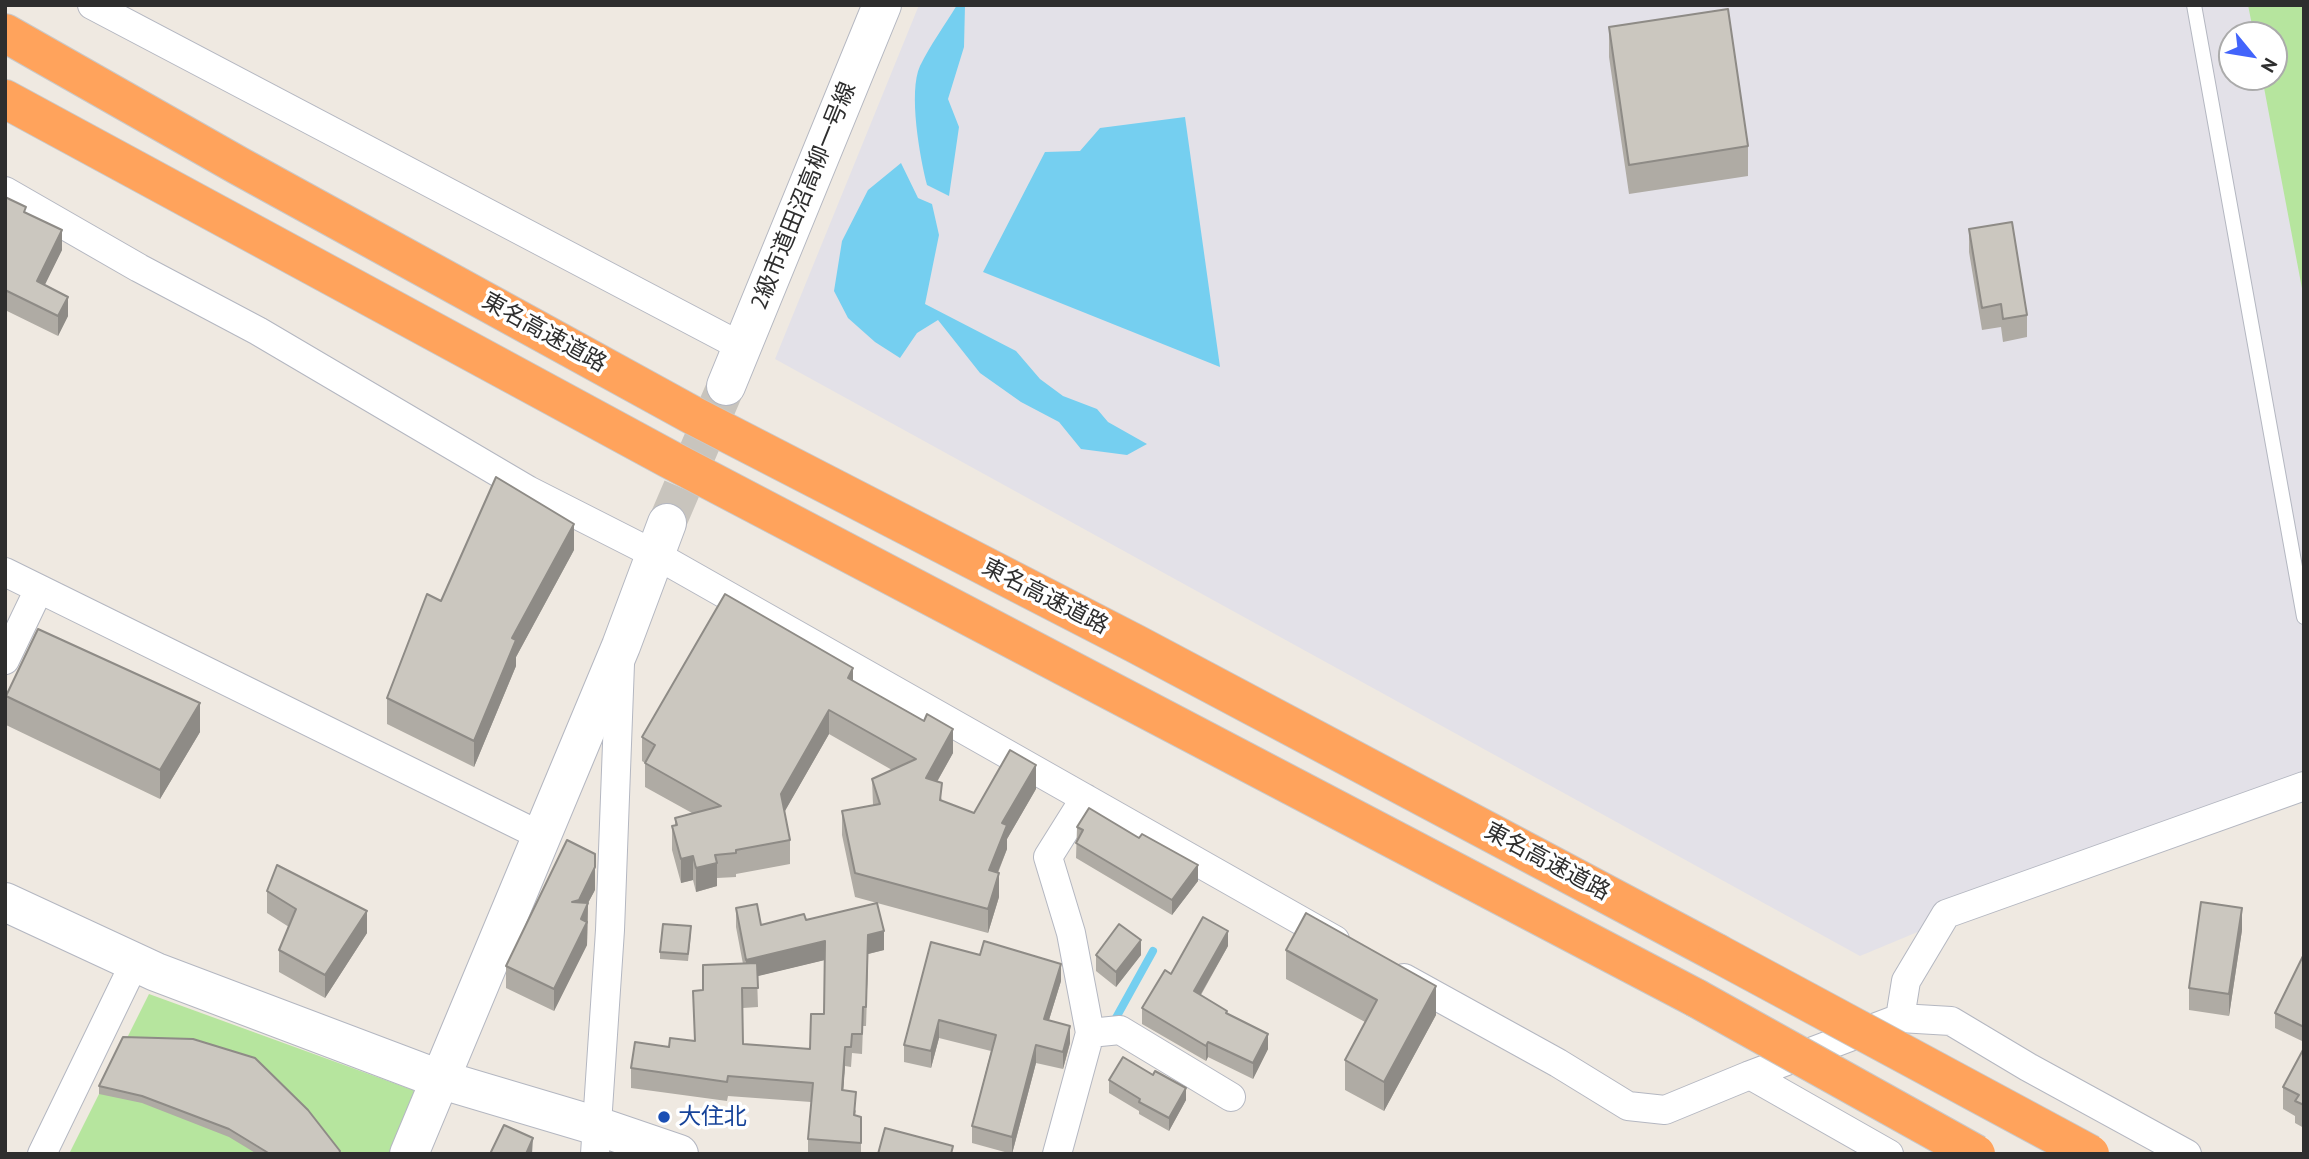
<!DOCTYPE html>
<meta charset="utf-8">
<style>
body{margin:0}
#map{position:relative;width:2309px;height:1159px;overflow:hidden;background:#efe9e1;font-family:"PT Sans",sans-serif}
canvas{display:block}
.frame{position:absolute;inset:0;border:7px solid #2e2e2e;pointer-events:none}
.north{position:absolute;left:2218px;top:21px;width:70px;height:70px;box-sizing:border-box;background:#fff;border:2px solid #ababab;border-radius:50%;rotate:120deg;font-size:19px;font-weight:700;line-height:28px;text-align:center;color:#2e2e2e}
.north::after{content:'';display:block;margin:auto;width:24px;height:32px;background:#4264fb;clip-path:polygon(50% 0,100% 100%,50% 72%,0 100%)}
</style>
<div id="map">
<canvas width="2309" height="1159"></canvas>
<div class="frame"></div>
<div class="north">N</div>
</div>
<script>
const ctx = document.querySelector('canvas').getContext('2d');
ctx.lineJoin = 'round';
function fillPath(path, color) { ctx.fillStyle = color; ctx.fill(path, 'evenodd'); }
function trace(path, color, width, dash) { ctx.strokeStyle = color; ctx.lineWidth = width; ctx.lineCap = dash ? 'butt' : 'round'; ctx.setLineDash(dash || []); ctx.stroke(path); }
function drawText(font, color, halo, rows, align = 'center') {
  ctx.font = font + ' "PT Sans","Noto Sans JP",sans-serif'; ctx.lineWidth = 7; ctx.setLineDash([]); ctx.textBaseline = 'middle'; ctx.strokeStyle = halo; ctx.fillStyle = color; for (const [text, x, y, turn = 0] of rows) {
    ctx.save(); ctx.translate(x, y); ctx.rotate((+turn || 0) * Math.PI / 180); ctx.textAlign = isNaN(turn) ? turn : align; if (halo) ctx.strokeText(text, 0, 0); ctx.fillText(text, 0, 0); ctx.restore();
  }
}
fillPath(new Path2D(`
 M919 5H2304V771L1860 956 775 359ZM2232 35H2274V77H2232Z`), '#e3e1e8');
fillPath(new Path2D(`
 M2248 5H2304V299L2262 77H2274V35H2254Z
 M149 994 432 1097 407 1154H69Z`), '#b6e59e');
fillPath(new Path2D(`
 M957 5H965L964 47 948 99 959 127 949 196 927 185C920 158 908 92 920 66 930 45 945 25 957 5Z
 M1185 117 1220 367 983 272 1045 152 1080 151 1100 128Z
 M901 163 918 198 932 204 939 235 925 304 1016 351 1040 379 1063 396 1097 409 1108 422 1147 444 1127 455 1081 449 1059 422 1021 402 980 373 938 320 917 333 900 358 875 342 848 318 834 291 842 241 868 190Z`), '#75cff0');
trace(new Path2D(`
 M1112 1025 1153 951`), '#75cff0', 8);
trace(new Path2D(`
 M667 523 726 386`), '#c8c4bd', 38, [38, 19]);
const lane = new Path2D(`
 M2194 5 2304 617`);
const street = new Path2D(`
 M92 5 742 347
 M5 191 139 268 258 331 528 490 656 555 1335 940
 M5 572 541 836
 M5 660 39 589
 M1085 798 1048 857 1071 933 1090 1033
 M1404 978 1558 1063 1628 1106 1665 1110 1750 1075 1900 1018 1951 1021 2028 1067 2187 1154
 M1900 1018 1906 981 1946 914 2304 786
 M1750 1075 1889 1154
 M42 1154 135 962
 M595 1154 610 930 620 664
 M1057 1154 1090 1033 1120 1030 1231 1097`);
const secondary = new Path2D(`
 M726 386 882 5
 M5 902 156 972 439 1079 597 1126 679 1154
 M409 1154 621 646 667 523`);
const highway = new Path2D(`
 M5 33 239 166 694 416 1136 644 1717 953
 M5 99 669 459 1696 998`);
trace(lane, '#b4b7c1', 16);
trace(street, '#b4b7c1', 30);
trace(secondary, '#b4b7c1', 40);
trace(highway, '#c9c9c9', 40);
trace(lane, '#fff', 14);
trace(street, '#fff', 28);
trace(secondary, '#fff', 38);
trace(highway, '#ffa35c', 38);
const highwayBridge = new Path2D(`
 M1717 953 2090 1154
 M1696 998 1976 1154`);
trace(highwayBridge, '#c9c9c9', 40, []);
trace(highwayBridge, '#ffa35c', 38);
fillPath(new Path2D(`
 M1609 27 1748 146V176L1629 194 1609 57Z
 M5 197 26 213 62 250 44 285 68 316 58 336 5 310Z
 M1969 229 2027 315V337L2003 342 2001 327 1982 330 1969 252Z
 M574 550 516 657V666L474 767 387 724V698L441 601Z
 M853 681 953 753 937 782 942 801 974 813 1036 789 1007 839V849L998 873 999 897 988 933 855 897 842 835V811L873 805 872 779 892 770 829 734 784 812 790 840V864L736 874V877L717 878V886L696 892 693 880 681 883 672 850V826L675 825V818L692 813 645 787V763L642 761V737Z
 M6 696 200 732 160 799 6 725Z
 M1077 827 1198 881 1172 915 1076 858Z
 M595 890 588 903 587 945 554 1011 506 988V966Z
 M267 891 367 933 325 998 279 972V950L289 927 267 913Z
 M736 908 761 925 806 920 884 950 868 954 866 1026H863L862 1054 852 1053 851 1067 845 1066 843 1090 856 1111 855 1116 861 1117V1154H808V1139L811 1102 728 1096 727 1101 631 1088V1068L669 1047 694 1041 703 990 743 964 736 927ZM824 960V1014L810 1049 743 1044V1008L758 1007 757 976Z
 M2242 930 2229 1016 2189 1010V988Z
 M691 934 688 961 660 959V952Z
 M931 942 1061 981 1049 1020 1070 1043 1063 1069 1036 1063 1012 1154 972 1143V1126L991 1051 939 1038 931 1068 904 1062V1045Z
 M1228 946 1201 995 1227 1014 1268 1049 1253 1079 1208 1057 1206 1061 1142 1024V1008L1171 974Z
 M1286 950 1436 1015 1384 1111 1345 1090V1060L1365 1022 1286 979Z
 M1096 955H1141L1116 987 1096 971Z
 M2304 957V1042L2275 1028V1013Z
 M123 1037 340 1154H257L229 1137 142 1103 99 1094V1086Z
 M2304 1048V1128L2295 1123V1116L2283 1109V1087Z
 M1109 1080 1186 1100 1169 1131 1139 1114V1111L1109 1093Z`), '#afaba4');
fillPath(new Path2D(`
 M62 230V250L37 301V281Z
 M68 297V316L58 336V316Z
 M574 524V550L516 657V666L474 767V741L512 638Z
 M853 668V692L848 678Z
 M200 703V732L160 799V770Z
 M829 710V734L781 818V794Z
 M953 729V753L926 801V778Z
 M1036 765V789L1007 839V849L989 894V870L1002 823Z
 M595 854V890L588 903 587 945 554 1011V989L572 902Z
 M693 856V880L681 883V859Z
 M717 863V886L696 892V868Z
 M1198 865V881L1172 915V900Z
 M999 873V897L988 933V909Z
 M2242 908V930L2229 1016V994Z
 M367 911V933L325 998V975Z
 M884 931V950L868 954 866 1026 868 935Z
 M1228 931V946L1194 1006V991Z
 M1141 940V955L1116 987V972Z
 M825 941V960L746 979V960Z
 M1061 964V981L1044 1036V1019Z
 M1436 986V1015L1384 1111V1082Z
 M939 1020V1038L931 1068V1051Z
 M1070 1026V1043L1063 1069V1052Z
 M1268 1034V1049L1253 1079V1063Z
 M1208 1042V1057L1206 1061V1046Z
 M1036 1045V1063L1012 1154V1137Z
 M845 1047V1066L842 1110V1090Z
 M1186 1088V1100L1169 1131V1118Z
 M533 1138 532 1154H526Z`), '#8e8b86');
const building = new Path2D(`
 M1728 9 1748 146 1629 165 1609 27Z
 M5 197 26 207 24 212 62 230 37 281 68 297 58 316 5 290Z
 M2012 222 2027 315 2003 319 2001 304 1982 308 1969 229Z
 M496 477 574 524 512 638 516 640 474 741 387 698 427 594 441 601Z
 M725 594 853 668 848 678 924 721 927 714 953 729 926 778 942 783 940 800 974 813 1010 750 1036 765 1002 823 1007 825 989 870 999 873 988 909 855 873 842 811 880 804 872 779 916 759 829 710 781 794 790 840 736 850V853L715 855 717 863 696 868 693 856 681 859 672 826 677 825 675 818 721 806 645 763 655 745 642 737Z
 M38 629 200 703 160 770 6 696Z
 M1089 808 1139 838 1142 834 1198 865 1172 900 1076 843 1083 830 1077 827Z
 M567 840 595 854V867L579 900 572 902 588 903 581 919 587 922 554 989 506 966Z
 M277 865 367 911 325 975 279 950 296 909 267 891Z
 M2201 902 2242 908 2229 994 2189 988Z
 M877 903 884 931 868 935 866 1007H863L862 1034H852L851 1047H845L842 1090 856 1092 854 1115 861 1117V1143L808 1139 813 1083 728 1076 727 1082 631 1068 635 1042 669 1047 670 1038 695 1041 693 991 703 990V965L757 963 758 988H742L743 1044 810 1049 811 1014H824L825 941 746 960 736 908 757 904 761 925 804 914 806 920Z
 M1306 913 1436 986 1384 1082 1345 1060 1377 1000 1286 950Z
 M1203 917 1228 931 1194 991 1227 1011 1226 1013 1268 1034 1253 1063 1208 1042 1206 1046 1142 1008 1165 970 1171 974Z
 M663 924 691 926 688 954 660 952Z
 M1119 924 1141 940 1116 972 1096 955Z
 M984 941 1061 964 1044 1019 1070 1026 1063 1052 1036 1045 1012 1137 972 1126 996 1035 939 1020 931 1051 904 1045 931 942 980 955Z
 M2303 956 2304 957V1027L2275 1013Z
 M123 1037 193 1039 255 1058 308 1110 340 1151 339 1154H270L229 1129 142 1096 99 1086Z
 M2304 1048V1105L2295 1101 2299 1095 2283 1087Z
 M1123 1057 1153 1075 1155 1071 1186 1088 1169 1118 1139 1102 1140 1099 1109 1080Z
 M504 1125 533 1138 526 1154H490Z
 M885 1128 953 1146 951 1154H878Z`);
fillPath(building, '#cbc7bf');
trace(building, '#8e8b86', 2);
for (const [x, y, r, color] of [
 [664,1117,7,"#1a4fb4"]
]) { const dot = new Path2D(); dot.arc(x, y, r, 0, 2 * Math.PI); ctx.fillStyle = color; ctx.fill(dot); trace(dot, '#fff', 2.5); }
drawText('23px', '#2e2e2e', '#fff', [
 ["2級市道田沼高柳一号線",804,196,-68],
 ["東名高速道路",544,333,29],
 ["東名高速道路",1045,597,27],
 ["東名高速道路",1547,862,28]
]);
drawText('23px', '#164399', '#fff', [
 ["大住北",678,1117]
], 'left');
</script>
